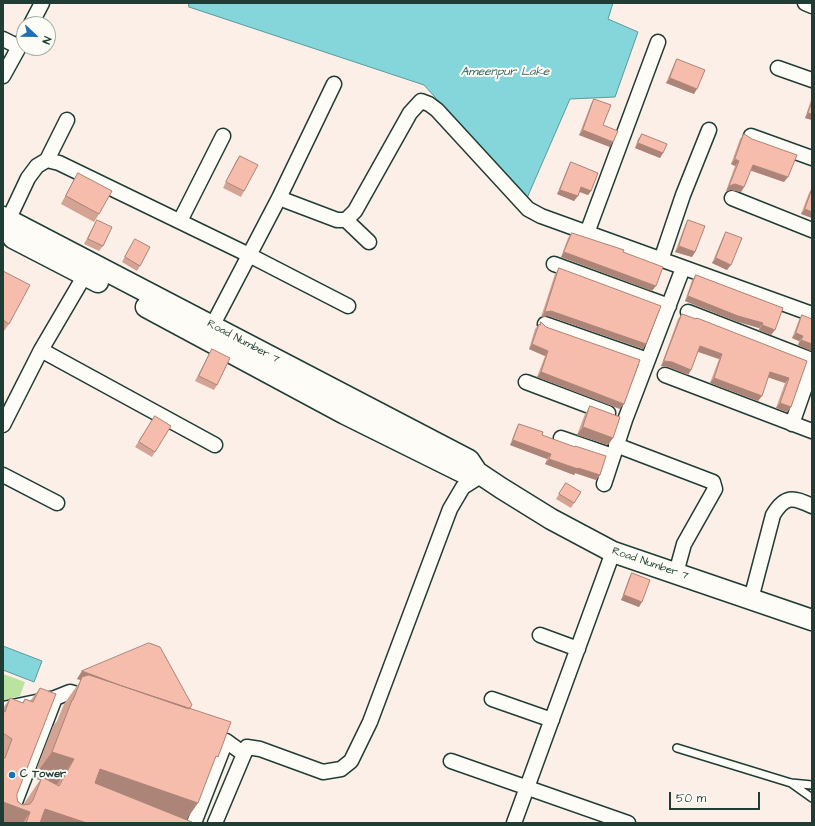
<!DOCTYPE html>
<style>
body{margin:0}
#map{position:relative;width:815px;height:826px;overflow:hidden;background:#fcefe8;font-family:"Architects Daughter",sans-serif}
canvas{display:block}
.frame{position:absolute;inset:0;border:4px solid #1f3d34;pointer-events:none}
.north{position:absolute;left:16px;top:16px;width:40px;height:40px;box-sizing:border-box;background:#fdfcf7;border:1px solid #a4b0a9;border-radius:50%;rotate:112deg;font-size:11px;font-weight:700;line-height:16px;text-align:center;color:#1f3d34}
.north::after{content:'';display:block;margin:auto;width:14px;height:18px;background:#1f6fb2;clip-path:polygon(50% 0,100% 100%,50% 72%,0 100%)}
.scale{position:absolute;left:669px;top:792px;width:91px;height:18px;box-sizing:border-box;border:2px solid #1f3d34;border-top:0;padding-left:5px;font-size:12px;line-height:14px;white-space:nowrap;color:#1f3d34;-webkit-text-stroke:3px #fdfcf7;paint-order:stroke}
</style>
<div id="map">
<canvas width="815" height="826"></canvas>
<div class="frame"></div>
<div class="north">N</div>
<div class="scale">50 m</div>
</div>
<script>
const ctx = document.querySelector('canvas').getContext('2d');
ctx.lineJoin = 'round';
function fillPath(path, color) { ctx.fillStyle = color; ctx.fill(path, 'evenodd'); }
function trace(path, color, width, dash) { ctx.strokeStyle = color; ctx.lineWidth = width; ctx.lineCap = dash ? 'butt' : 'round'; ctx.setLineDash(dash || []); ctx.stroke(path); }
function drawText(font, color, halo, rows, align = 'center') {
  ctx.font = font + ' "Architects Daughter",sans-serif'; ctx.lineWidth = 4; ctx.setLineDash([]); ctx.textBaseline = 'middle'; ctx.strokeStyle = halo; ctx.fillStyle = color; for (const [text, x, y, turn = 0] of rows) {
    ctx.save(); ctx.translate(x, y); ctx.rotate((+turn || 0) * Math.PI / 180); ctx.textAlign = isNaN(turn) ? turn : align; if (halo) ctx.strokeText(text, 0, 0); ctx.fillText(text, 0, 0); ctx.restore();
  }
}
fillPath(new Path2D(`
 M3 674 25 682 20 696 3 700Z`), '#bae39f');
const water = new Path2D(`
 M189 3H613L608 19 638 32 615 97 570 99 527 198 424 85 189 7Z
 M3 646 42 661 34 682 3 670Z`);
fillPath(water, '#84d6db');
trace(water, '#5c9998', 1);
const lane = new Path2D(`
 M677 748 791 783 812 785
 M791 783 812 798`);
const street = new Path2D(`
 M805 3 812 6
 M31 24 42 3
 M3 39 19 47
 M778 68 812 80
 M3 76 24 38
 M751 136 812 158
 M47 160 67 120
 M279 198 337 220H346L355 211 410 113 421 101 429 104 437 110 528 209 541 216 812 314
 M732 198 812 230
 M346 220 369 242
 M180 221 223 136
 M3 231 28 178 37 166 47 160 59 163 249 255 348 306
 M587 233 658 42
 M661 260 683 195 709 130
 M554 264 669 306
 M688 312 812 360
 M545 324 648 360
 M208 334 279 198 334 84
 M41 350 215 445
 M665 375 812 431
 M526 382 608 413
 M792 424 812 367
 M3 425 41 350 89 268
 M561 438 613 456
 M616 445 713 482 715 489 684 544 676 573
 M3 475 57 503
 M604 484 625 420 683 268
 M751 599 773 515C785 495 793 497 812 506
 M540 635 578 649
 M492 699 552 720
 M3 709 55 698 70 692 90 698
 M207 735 226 741 244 754
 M451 761 628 823
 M7 823 55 698
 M194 823 226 741
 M215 823 247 747 260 749 323 772 341 769 351 761 370 722 450 509 463 487 482 475
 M514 823 613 552`);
const secondary = new Path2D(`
 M3 217 469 460 477 472 501 488 551 519 613 552 812 620
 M13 238 98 282
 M146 307 345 414 462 472H477`);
trace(lane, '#1f3d34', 10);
trace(street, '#1f3d34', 17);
trace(secondary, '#1f3d34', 23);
trace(lane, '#fdfcf7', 7);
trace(street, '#fdfcf7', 14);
trace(secondary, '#fdfcf7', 20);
fillPath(new Path2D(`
 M677 59 694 94 666 83 674 64Z
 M812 97V120L805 118Z
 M594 99 603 125 610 147 579 135 591 104Z
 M642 134 663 153 660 158 635 148 638 139Z
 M744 134 784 182 750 170 744 187 741 192 731 190 726 191 735 166 731 164 740 139Z
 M240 156 244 191 241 197 223 188 236 161Z
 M571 162 591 191 588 195 579 192 574 201 557 194 568 167Z
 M78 173 99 214 94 222 61 204 73 181Z
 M812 188V218L801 214 809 193Z
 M97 220 103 246 99 251 84 244 94 225Z
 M688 220 695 252 692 257 675 252 685 225Z
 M726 232 727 270 712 263 723 237Z
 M572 233 652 291 561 257 568 238Z
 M135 239 140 266 137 271 122 262 132 244Z
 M559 268 646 344 643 349 548 316 541 317 555 274Z
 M3 271 9 324 4 331H3Z
 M696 275 783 308 771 335 759 330V328L735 321 685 301 692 280Z
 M682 314 807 361 791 407 787 412 776 408 785 383 768 377 758 401 710 383 719 359 698 352 688 375 668 367 661 366 678 319Z
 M802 315 811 351 798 345 799 341 792 338 799 320Z
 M541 322 620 409 537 377 545 356 529 349 535 329Z
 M212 349 217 385 214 390 195 381 209 354Z
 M590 406 608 445 577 435 585 414Z
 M155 416V452L152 457 135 447Z
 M519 424 542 435 600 475 596 480 575 473 574 475 545 464 547 459 510 445 516 429Z
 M566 483 574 503 571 508 556 499Z
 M632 573 639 607 621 600 629 578Z
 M82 671 190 709 213 764 187 819 191 823H3V708L10 698 22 703 25 699 30 701 40 688 17 794V798L18 802 23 805 40 780 33 778 53 726 57 721 64 704 81 680 77 679Z`), '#d4a394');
fillPath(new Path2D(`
 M670 78 697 89 694 94 666 83Z
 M808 113 812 114V120L805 118Z
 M583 130 613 142 610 147 579 135Z
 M638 143 663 153 660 158 635 148Z
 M735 159 739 161 735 166 731 164Z
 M753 165 788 177 784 182 749 170Z
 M735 184 744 187 741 192 731 190 726 191 729 186Z
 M581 187 591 191 588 195 578 191Z
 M560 190 578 196 574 201 557 194Z
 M805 209 812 212V218L801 214Z
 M679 246 695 252 692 257 675 252Z
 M564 252 656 286 652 291 561 257Z
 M716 258 731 265 727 270 712 263Z
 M688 296 763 323 759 328 735 321 685 301Z
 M551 311 646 344 643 349 548 316 541 317 545 312Z
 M762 325 775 330 771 335 759 330Z
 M796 333 803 336 799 341 792 338Z
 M801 340 812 344V349L811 351 798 345Z
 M532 344 548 351 545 356 529 349Z
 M700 346 722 354 719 359 696 351Z
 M664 361 672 362 691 370 688 375 668 367 661 366Z
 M541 372 624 404 620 409 537 377Z
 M770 372 789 378 785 383 767 377Z
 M714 378 762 396 758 401 710 383Z
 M780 403 791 407 787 412 776 408Z
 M583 427 613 438 608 445 577 435Z
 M513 440 551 454 547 459 510 445Z
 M549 459 578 468 600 475 596 480 575 473 574 475 545 464Z
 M624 595 642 602 639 607 621 600Z
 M82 671 192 705 187 713 82 677 81 680 77 679Z
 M52 752 74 759 56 786 42 777 40 780 33 778Z
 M100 769 198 803 184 823 82 795Z
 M3 802 30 812 23 823H3Z
 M45 809 87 823H35Z`), '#ac8478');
const building = new Path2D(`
 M677 59 705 70 697 89 670 78Z
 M594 99 611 105 603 125 618 131 613 142 583 130Z
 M812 102V114L808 113Z
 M642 134 667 144 663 153 638 143Z
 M744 134 752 139 797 155 788 177 753 165 744 187 735 184 729 186 739 161 735 159Z
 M240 156 258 165 244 191 226 182Z
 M571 162 598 173 591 191 581 187 578 196 560 190Z
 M78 173 112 191 99 214 66 196Z
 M812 189V212L805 209Z
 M97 220 112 227 103 246 88 239Z
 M688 220 705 226 695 252 679 246Z
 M726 232 742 238 731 265 716 258Z
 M572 233 624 250 623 252 663 267 656 286 564 252Z
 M135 239 150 247 140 266 125 257Z
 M559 268 661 306 646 344 551 311 545 312Z
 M3 271 30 285 9 324 3 320Z
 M696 275 783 308 775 330 762 325 763 323 738 316 688 296Z
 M682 314 696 319 697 318 807 361 791 407 780 403 789 378 770 372 762 396 714 378 722 354 700 346 691 370 672 362 664 361Z
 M802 315 812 319V344L801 340 803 336 796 333Z
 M541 322 546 327 640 360 624 404 541 372 548 351 532 344 539 324 540 325Z
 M212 349 230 358 217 385 199 376Z
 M590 406 620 417 613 438 583 427Z
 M155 416 171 426 155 452 139 442Z
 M519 424 543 432 542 435 575 447V446L606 456 600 475 578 468V469L549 459 551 454 513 440Z
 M566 483 581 492 574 503 559 494Z
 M632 573 650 580 642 602 624 595Z
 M149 643 160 647 192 705 189 709 122 686 82 671Z
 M89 675 231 722 218 757 216 756 198 803 100 769 95 783 192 822 191 823H87L45 809 40 823H41H26L30 812 3 802V758H5L12 739 3 733V711L5 712 10 698 23 703 25 699 33 702 40 688 56 694 17 794V798L18 802 23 805 30 804 33 800 42 777 59 786 74 759 52 752 72 700H73L82 677Z`);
fillPath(building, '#f6bdac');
trace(building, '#ac8478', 1);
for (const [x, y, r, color] of [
 [12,775,4,"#1f6fb2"]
]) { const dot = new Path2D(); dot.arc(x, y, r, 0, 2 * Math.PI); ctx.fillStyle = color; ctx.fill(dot); trace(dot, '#fdfcf7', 1.5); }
drawText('11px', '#1f3d34', '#fdfcf7', [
 ["Road Number 7",243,342,28],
 ["Road Number 7",650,564,19]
]);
drawText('bold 11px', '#1f3d34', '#fdfcf7', [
 ["C Tower",20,775]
], 'left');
drawText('italic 12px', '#38635e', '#fdfcf7', [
 ["Ameenpur Lake",505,72]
]);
</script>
